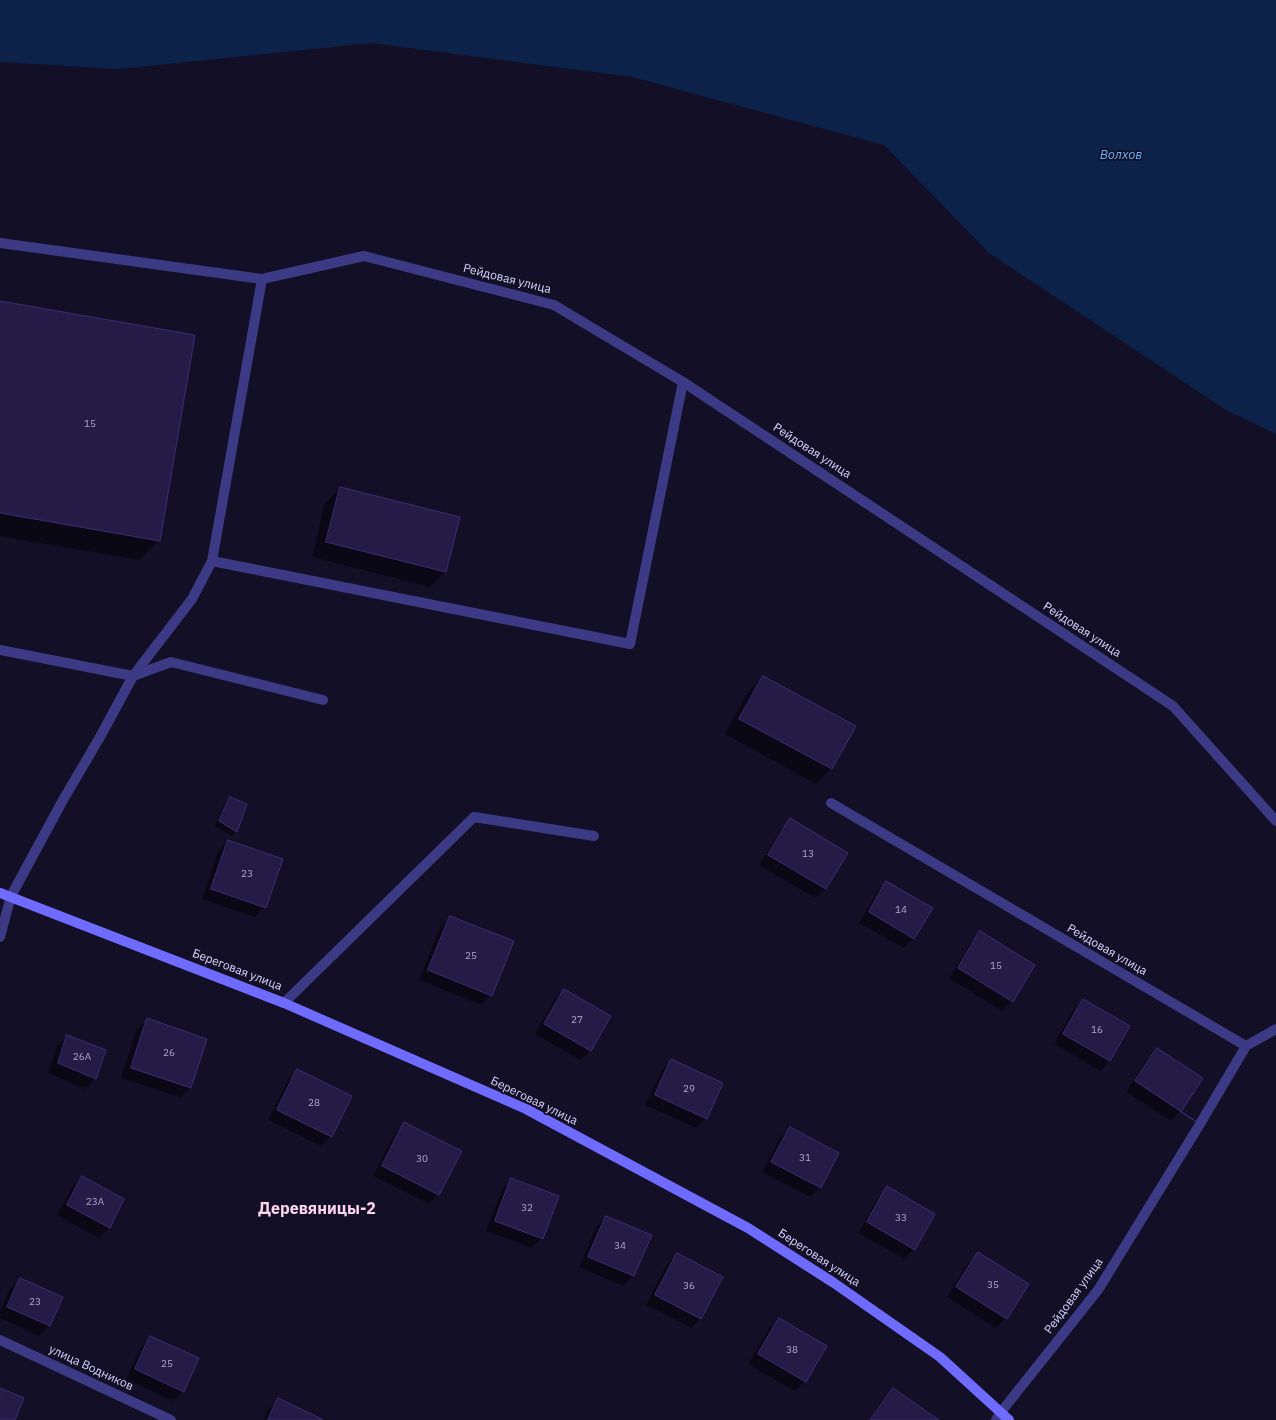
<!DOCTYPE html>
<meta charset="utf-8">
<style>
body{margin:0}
canvas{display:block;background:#130f26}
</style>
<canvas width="1276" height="1420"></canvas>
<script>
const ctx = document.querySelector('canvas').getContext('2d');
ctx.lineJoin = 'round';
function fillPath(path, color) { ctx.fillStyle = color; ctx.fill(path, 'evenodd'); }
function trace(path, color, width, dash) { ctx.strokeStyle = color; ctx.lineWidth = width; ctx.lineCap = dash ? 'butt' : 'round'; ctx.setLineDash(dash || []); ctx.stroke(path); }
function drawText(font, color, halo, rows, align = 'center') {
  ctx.font = font + ' "IBM Plex Sans",sans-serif'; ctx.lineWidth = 3.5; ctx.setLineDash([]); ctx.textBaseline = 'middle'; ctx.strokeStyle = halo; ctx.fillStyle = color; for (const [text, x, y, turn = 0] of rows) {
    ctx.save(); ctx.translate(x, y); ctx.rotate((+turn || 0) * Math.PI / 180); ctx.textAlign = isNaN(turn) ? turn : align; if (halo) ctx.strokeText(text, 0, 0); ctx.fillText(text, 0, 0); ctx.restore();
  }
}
fillPath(new Path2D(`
 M0 0H1276V434L1226 410 989 253 884 145 632 77 371 43 119 69 0 62Z`), '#0c2248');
fillPath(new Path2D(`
 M0 302 159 540 139 560 0 536Z
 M340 488 445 572 430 587 312 557 325 503Z
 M763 677 854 727 831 769 816 784 725 734 748 692Z
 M230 798 236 831 231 836 215 826 225 803Z
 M790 820 825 888 815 898 759 865 781 830Z
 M228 841 265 907 255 917 202 899 218 851Z
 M886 883 914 938 904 948 859 923 877 892Z
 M450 917 491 995 481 1005 419 980 440 927Z
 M980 933 1012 1001 1002 1011 949 978 971 943Z
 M564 990 610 1016 590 1051 580 1060 535 1034 554 1000Z
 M1083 1000 1129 1027 1109 1061 1100 1071 1054 1044 1073 1010Z
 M147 1020 190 1088 180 1097 121 1078 137 1029Z
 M67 1036 105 1051 95 1079 85 1089 48 1073 57 1046Z
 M1157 1049 1202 1079 1180 1111 1171 1121 1126 1092 1147 1059Z
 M671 1060 706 1118 696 1128 645 1105 662 1070Z
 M297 1070 331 1136 321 1146 268 1120 288 1080Z
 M404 1123 438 1194 429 1204 373 1176 395 1133Z
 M790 1128 838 1153 820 1188 810 1197 762 1172 780 1138Z
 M82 1177 122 1199 109 1228 99 1238 57 1215 72 1187Z
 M511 1179 542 1238 532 1248 486 1231 502 1189Z
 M888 1188 914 1249 904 1259 858 1233 878 1198Z
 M606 1217 650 1236 633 1276 623 1286 579 1267 596 1227Z
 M978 1253 1006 1318 996 1328 947 1297 968 1263Z
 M677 1254 700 1318 691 1328 646 1305 667 1264Z
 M20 1279 62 1298 49 1326 39 1336 0 1318V1312L10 1289Z
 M779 1319 825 1346 805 1381 795 1391 748 1364 769 1329Z
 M151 1337 183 1391 173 1401 126 1379 141 1347Z
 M893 1389 938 1420H868L883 1399Z
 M278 1400 321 1420H263L268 1410Z`), '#0007');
const building = new Path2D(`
 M0 301 195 335 160 541 0 513Z
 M340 487 460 517 446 572 326 542Z
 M763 676 856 726 832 769 739 719Z
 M230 797 247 804 237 832 219 821Z
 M790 818 848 853 826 889 768 855Z
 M228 840 283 859 266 908 211 889Z
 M886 881 933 908 914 939 869 912Z
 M450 916 514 941 492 996 428 970Z
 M980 931 1035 965 1013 1002 958 968Z
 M564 989 611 1016 591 1051 544 1024Z
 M1083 999 1130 1026 1110 1061 1063 1034Z
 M147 1018 207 1039 191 1088 131 1068Z
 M67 1035 106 1050 96 1079 58 1063Z
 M1157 1048 1203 1078 1181 1112 1200 1124 1135 1081Z
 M671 1059 723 1083 707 1119 655 1095Z
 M297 1069 352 1096 332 1137 277 1110Z
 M404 1122 462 1151 439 1195 382 1166Z
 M790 1127 839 1153 821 1188 771 1162Z
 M82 1176 124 1199 110 1228 67 1205Z
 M511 1178 559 1196 543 1239 495 1221Z
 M887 1186 935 1214 915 1250 867 1222Z
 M606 1216 652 1235 634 1276 588 1257Z
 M978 1252 1029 1284 1007 1319 956 1287Z
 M677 1253 723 1277 701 1319 655 1295Z
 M20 1278 63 1297 50 1326 7 1307Z
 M779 1318 827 1346 806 1382 758 1354Z
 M150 1336 199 1358 184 1392 135 1369Z
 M0 1388 24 1398 15 1420H0Z
 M893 1388 939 1420H870Z
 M278 1398 322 1419V1420H268Z`);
fillPath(building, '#241b47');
trace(building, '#3b2d73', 1);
trace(new Path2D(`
 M0 243 262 279 212 561 192 599 133 676 100 737 63 800 11 896 0 937
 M212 561 630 644 683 382
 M0 650 133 676 171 662 323 700
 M831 803 1246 1046
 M284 1003 474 817 594 836`), '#3d3a85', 10);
trace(new Path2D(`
 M262 279 364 256 554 305 683 382 1173 706 1276 821
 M0 1340 171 1420
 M996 1420 1001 1412 1098 1290 1200 1124 1246 1046 1276 1029`), '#3d3a85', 10);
trace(new Path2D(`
 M0 893 284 1003 526 1109 748 1228 834 1283 940 1357 1009 1420`), '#6f6bff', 10);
drawText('10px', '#aca6d1', null, [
 ["15",90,424],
 ["13",808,854],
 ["23",247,874],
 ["14",901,910],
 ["25",471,956],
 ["15",996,966],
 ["27",577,1020],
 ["16",1097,1030],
 ["26",169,1053],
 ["26А",82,1057],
 ["29",689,1089],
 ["28",314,1103],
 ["31",805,1158],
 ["30",422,1159],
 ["23А",95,1202],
 ["32",527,1208],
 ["33",901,1218],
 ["34",620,1246],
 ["35",993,1285],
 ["36",689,1286],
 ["23",35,1302],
 ["38",792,1350],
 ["25",167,1364]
]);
drawText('12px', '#d9d4ff', '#130f26', [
 ["Рейдовая улица",507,279,14],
 ["Рейдовая улица",812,451,33],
 ["Рейдовая улица",1082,630,33],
 ["Рейдовая улица",1107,950,30],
 ["Береговая улица",237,970,21],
 ["Береговая улица",534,1101,26],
 ["Береговая улица",819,1258,33],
 ["Рейдовая улица",1074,1296,-54],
 ["улица Водников",91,1368,25]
]);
drawText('italic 13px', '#62b6ff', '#130f26', [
 ["Волхов",1121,155]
]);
drawText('bold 16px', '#ffd6f0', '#130f26', [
 ["Деревяницы-2",317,1209]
]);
</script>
